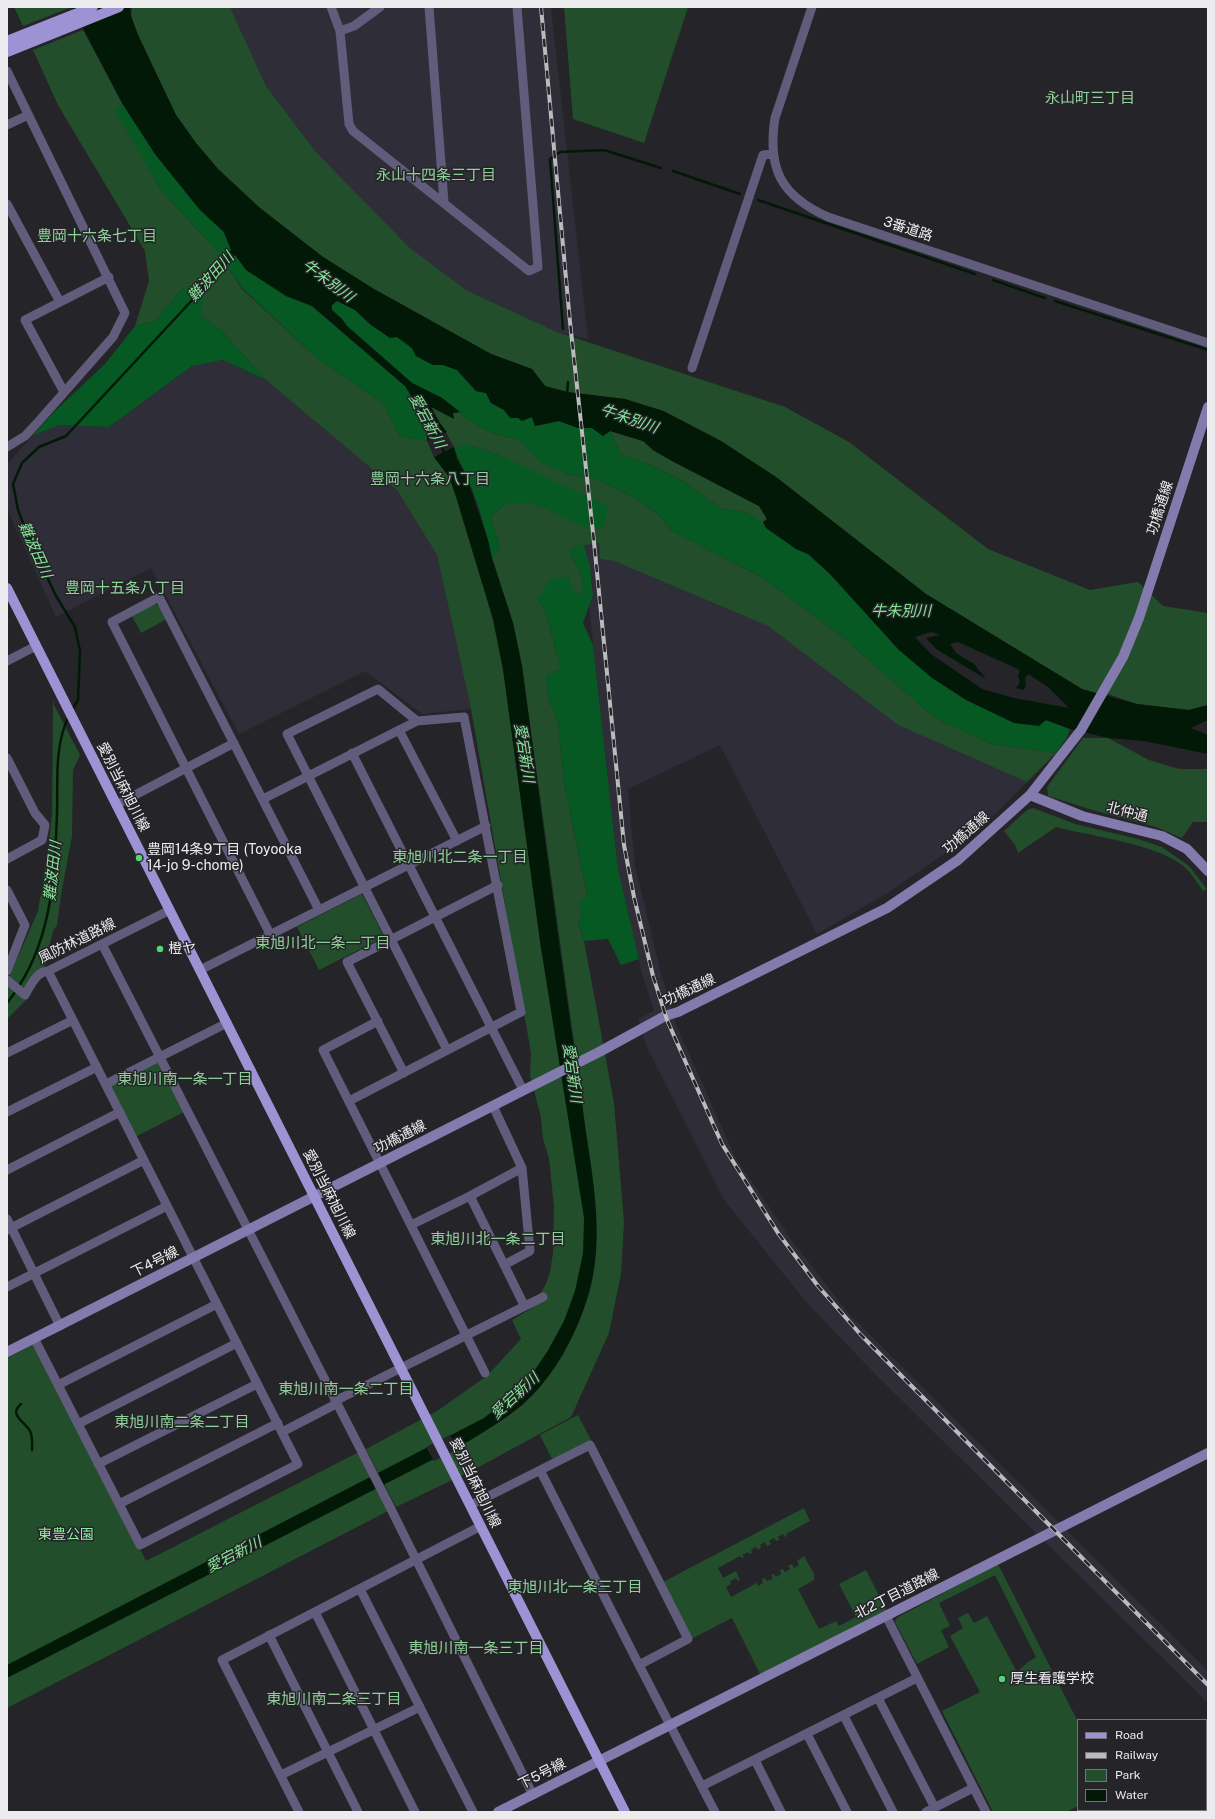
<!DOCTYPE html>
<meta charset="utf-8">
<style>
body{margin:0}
#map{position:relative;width:1215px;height:1819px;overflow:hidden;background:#252428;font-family:"Public Sans",sans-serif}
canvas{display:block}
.frame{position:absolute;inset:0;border:8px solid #ececef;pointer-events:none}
.legend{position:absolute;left:1077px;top:1719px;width:130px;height:92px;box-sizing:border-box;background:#252428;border:1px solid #757478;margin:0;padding:5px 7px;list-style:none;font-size:12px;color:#ececef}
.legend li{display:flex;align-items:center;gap:8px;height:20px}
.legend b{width:20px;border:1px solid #757478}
</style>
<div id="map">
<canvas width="1215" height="1819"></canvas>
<div class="frame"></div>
<ul class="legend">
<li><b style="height:5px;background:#9d92d3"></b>Road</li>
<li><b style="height:5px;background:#bbbbbe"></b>Railway</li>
<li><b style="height:11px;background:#234e2c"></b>Park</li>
<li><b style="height:11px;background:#031907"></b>Water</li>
</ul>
</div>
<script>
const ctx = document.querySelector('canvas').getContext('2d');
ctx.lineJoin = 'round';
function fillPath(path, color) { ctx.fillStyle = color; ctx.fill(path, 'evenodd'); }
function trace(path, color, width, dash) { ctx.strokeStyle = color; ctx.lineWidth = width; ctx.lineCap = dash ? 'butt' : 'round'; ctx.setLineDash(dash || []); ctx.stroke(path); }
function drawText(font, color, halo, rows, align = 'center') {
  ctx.font = font + ' "Public Sans","Noto Sans JP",sans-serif'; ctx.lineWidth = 3; ctx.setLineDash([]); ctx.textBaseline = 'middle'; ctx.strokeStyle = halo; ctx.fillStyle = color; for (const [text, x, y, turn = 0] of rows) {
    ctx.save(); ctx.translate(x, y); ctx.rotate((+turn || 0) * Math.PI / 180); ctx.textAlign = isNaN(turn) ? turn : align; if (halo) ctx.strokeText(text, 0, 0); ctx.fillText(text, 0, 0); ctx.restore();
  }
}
fillPath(new Path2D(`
 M230 7H551L588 339 557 332 466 290 410 248 316 152 266 86Z
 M223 360 266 380 397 490 437 555 471 709 422 714 365 671 239 734 151 568 56 617 7 509V466L10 461 32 436 59 425 109 427 192 366Z
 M599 543 601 559 614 561 768 626 898 725 1027 782 979 830 889 892 817 934 720 745 628 789 635 866 661 973 676 1024 735 1157 793 1242 849 1314 1208 1671V1703L875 1374 807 1303 724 1200 646 1045 638 1019 654 1011 641 970 618 869 589 607 593 595 590 566 584 545Z`), '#2f2d37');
fillPath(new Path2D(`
 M14 7H72L23 26Z
 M132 7H230L266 86 316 152 410 248 466 290 557 332 785 407 849 442 988 549 1090 590 1138 582 1163 606 1208 613V705L1189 710 1137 704 1105 693 1098 702 1082 689 926 594 776 477 721 441 664 411 625 399 567 392 545 386 532 369 491 354 374 289 323 257 260 208 218 169 196 143 176 115 138 35 131 16Z
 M564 7H688L644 143 573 119Z
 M83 30 122 103 116 110 160 189 218 252 242 289 319 360 384 404 400 436 427 441 434 457 449 477 455 494 493 619 503 669 541 948 576 1057 522 666 513 623 492 558 500 548 491 516 507 503H534L590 529 506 458 472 446 454 447C447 433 438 421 431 406L454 418 452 413 460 412 463 417 492 433 521 441 541 462 567 474 597 479 631 496 657 513 672 531 762 577 839 634 935 718 992 744 1056 753 1027 782 898 725 768 626 614 561 600 559 599 543 573 547 570 554 582 576 583 593 538 599 546 613 561 669 546 676 549 700 558 721 564 784 588 898 578 923 584 941 614 1103 624 1222 621 1274 609 1333 571 1417 475 1469 396 1507 366 1449 437 1411 487 1376 521 1339 512 1320 532 1308 546 1284 550 1272 553 1253 554 1207 549 1158 543 1139 541 1118 530 1075 531 1053 471 709 437 555 397 490 266 380 222 331 202 316 183 288 155 321 135 326 149 281 145 251 58 105 33 50Z
 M610 431 643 441 653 450 672 461 759 506 767 519 763 522 766 528 754 517 741 511 722 509 684 482 650 465 621 454Z
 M154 604 161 606 167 619 141 633 132 616Z
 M53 698 54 705 80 755 73 770 72 836 61 895 57 925 53 931 45 965 28 998 7 1019V982L38 911 49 844 52 814Z
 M1083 738H1108L1149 760 1179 769H1208V822H1193L1182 838 1156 827 1096 811 1048 796 1047 787Z
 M1033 808 1075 824 1138 839 1162 847 1189 866 1207 889 1203 891C1198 884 1193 876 1187 869 1163 845 1091 836 1056 827L1018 853 1015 845 1004 831 1027 810Z
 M362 894 384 937 319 970 297 927Z
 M160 1056 188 1110 133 1138 106 1084Z
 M34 1344 146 1561 359 1452 390 1510 7 1708V1358Z
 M578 1415 592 1442 553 1461 540 1435Z
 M804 1508 810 1521 786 1534 787 1536 785 1537 783 1534 778 1537 779 1540 776 1541 774 1538 769 1541 771 1544 767 1546 765 1542 760 1545 761 1548 758 1550 756 1547 751 1550 752 1553 749 1554 748 1552 742 1555 744 1557 742 1558 740 1556 718 1568 723 1578 736 1571 740 1580 738 1581 736 1578 730 1581 731 1584 726 1587 731 1597 755 1584 756 1582 758 1586 763 1583 762 1579 765 1578 767 1581 773 1579 771 1575 774 1574 776 1577 781 1574 780 1570 783 1569 785 1572 790 1569 788 1566 792 1564 794 1568 799 1565 797 1561 804 1556 814 1574V1580L798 1589 819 1629 836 1621 839 1626 856 1617 839 1584 866 1570 888 1613 761 1676 732 1618 691 1639 663 1582Z
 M998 1564 1078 1722V1806L1066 1812H993L942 1711 980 1692 950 1636 963 1628 958 1618 968 1613 974 1623 987 1616 1017 1672 1028 1662 1036 1657 995 1575 939 1603 950 1626 941 1630 949 1647 917 1664 895 1622 896 1619 900 1616Z`), '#234e2c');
fillPath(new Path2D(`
 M122 103 155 154 200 210 224 232 231 250 286 296 312 306 405 386 420 410 419 419 427 433V441L400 436 384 404 319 360 242 288 218 252 160 189 115 110Z
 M183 288 203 299 202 316 222 331 266 380 223 360 192 366 109 427 59 425 32 436 56 410 105 364 135 326 155 321Z
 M337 301 355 310 371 325 390 337H397L412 348 416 356 433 365H443L457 370 476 391 486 393 491 403 518 417H532L535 426 559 421 578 428H592L603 436 610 431 621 454 650 465 684 482 722 509 741 511 754 517 796 549 808 554 830 574 899 650 1046 720 1070 729 1066 739 1056 753 992 744 935 718 839 634 762 577 672 531 657 513 631 496 597 479 567 474 540 462 521 441 492 433 463 417 460 412 442 398 412 383 347 326 342 319 332 311V305Z
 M464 445 472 446 506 458 608 506 605 526 589 529 534 503H507L491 516 500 548 492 558C486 531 478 501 466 475 462 465 457 458 454 447Z
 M584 545 590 566 593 595 583 623 593 645 618 869 639 959 621 965 608 939 584 941 578 922 582 914 578 903 588 897 564 784 558 721 549 700 546 676 561 669 546 613 538 599 551 578 569 577 575 594 583 593 582 576 570 554 573 547Z`), '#065923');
fillPath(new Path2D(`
 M72 7H130L131 16 138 35 176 115 196 143 218 169 260 208 323 257 374 289 491 354 532 369 545 386 567 392 625 399 663 411 721 441 776 477 926 594 1082 689 1137 704 1189 710 1208 705V720L1191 728 1208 735V754L1144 741 1108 738 1070 729 1046 720 1039 726 1014 723 966 700 932 678 899 650 830 574 808 554 796 549 766 528 763 522 767 519 759 506 672 461 653 450 643 441 610 431 603 436 592 428H578L559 421 535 426 532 417 522 421 518 418H510L504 410 491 403 486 393 476 391 457 370 443 365H433L416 356 412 348 397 337 390 338 371 325 355 310 337 301 332 305V310L342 319 347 326 412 383 442 398 460 412 453 413 454 419 431 407 439 422 447 432 427 441V433L419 419 420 410 405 386 312 306 286 296 246 270 235 255 196 300 191 296 231 250 224 232 200 210 155 154 122 103ZM931 632 940 635 926 638 936 649 986 679 974 664 956 653 950 644 958 642 1020 670 1018 676 1020 682 1016 688 1023 690 1026 686 1025 678 1028 674 1048 687 1069 708 1014 698 982 689 931 654 915 637Z
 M454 447 457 459 466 475 488 540 492 558 513 623 522 666C538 785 553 903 570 1021 576 1058 581 1095 586 1132 594 1185 604 1241 589 1293 577 1334 554 1378 521 1406 505 1419 487 1430 469 1441L7 1678V1665L484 1418 508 1399 528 1380 547 1352 564 1321 575 1291 583 1253 584 1218 541 948 503 669 493 619 455 493 449 477 434 457Z`), '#031907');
fillPath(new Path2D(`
 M450 1435 458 1449 434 1461 426 1447Z`), '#252428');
trace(new Path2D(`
 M673 171 740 194
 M758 200 975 274
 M993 280 1045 298
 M1055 301 1208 350
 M563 329 550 159 560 152 604 150 661 168
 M567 395 568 382
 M436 435 445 454
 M72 710 78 700 80 651 75 627 56 596 31 543 18 510 13 484 22 463 39 447 66 436 195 297
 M19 986C52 935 55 873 57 814 58 782 54 745 69 716
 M7 1003 16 991
 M21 1404C8 1415 25 1422 30 1431 33 1437 32 1443 32 1450`), '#031907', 2.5);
trace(new Path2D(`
 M331 7 340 31 349 124 353 131 529 271 538 267 517 7
 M429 7 444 202
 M812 7 775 118C767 169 781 196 828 217L1208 343
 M340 31 354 26 380 7
 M7 71 125 313 113 337 38 422 25 436 7 447
 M7 125 28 115
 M7 204 60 302
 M692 368 763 155 772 154
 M64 392 25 320 109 277
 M7 661 36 646
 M417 721 378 689 287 734 447 1050
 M399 730 457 841
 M352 753 523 1090
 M7 758 35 813 45 825 42 840 7 859
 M263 799 417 721 464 717 521 1012 349 1101
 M116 805 234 743
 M7 890 25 925 7 971
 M270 934 112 622 159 597 319 910
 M102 944 388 1503 533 1795
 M200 970 486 826
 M7 980 25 995C31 985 36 972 48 971L170 910
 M378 1021 323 1050 485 1373
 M7 1053 73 1020
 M404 1073 347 962 498 885
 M106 1084 227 1023
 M493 1106 522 1168 530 1251 504 1265
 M7 1112 97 1067
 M7 1170 120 1112
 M470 1196 524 1305
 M7 1219 60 1326
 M411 1225 470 1196 522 1168
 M7 1230 144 1160
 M7 1287 167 1206
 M34 1338 140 1545 298 1464 48 971
 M58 1385 217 1304
 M335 1401 543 1297
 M78 1424 237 1343
 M282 1432 336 1404
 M98 1464 257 1384
 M540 1470 639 1665 715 1812
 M119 1504 278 1423
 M471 1505 590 1445 688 1639 639 1665
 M360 1589 473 1812
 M315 1612 415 1812
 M886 1616 986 1812
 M269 1635 358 1812
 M878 1698 935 1808
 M844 1716 893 1812
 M807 1734 847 1812
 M755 1760 781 1812
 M281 1775 420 1707
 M702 1786 917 1678
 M299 1812 222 1660 481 1526
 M926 1812 973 1788`), '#615c7b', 9);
trace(new Path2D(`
 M1030 795 1082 816 1162 836 1187 849 1208 871
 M7 1352 601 1051 665 1016 678 1012 887 908 958 860 1030 795 1081 730 1123 657 1139 618 1208 407
 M498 1812 1208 1453`), '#837aad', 10);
trace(new Path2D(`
 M7 41 93 7
 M7 52 119 7
 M7 588 625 1812`), '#9d92d3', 10);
const rail = new Path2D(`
 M541 7 570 322 594 542 624 845 634 897 653 976 667 1020 722 1144 778 1233 818 1286 861 1335 1208 1685`);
trace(rail, '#bbbbbe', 4);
trace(rail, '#252428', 2.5, [8]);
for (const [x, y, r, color] of [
 [139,858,4,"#53d673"],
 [160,949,4,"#53d673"],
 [1002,1679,4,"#53d673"]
]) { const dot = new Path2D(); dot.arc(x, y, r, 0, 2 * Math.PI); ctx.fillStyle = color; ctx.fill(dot); trace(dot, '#252428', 1.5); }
drawText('14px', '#ececef', '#252428', [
 ["3番道路",908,229,18],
 ["功橋通線",1160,508,-72],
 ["愛別当麻旭川線",123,787,63],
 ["北仲通",1127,812,14],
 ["功橋通線",966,833,-41],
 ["風防林道路線",77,941,-26],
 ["功橋通線",689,990,-25],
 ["功橋通線",400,1137,-27],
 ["愛別当麻旭川線",329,1194,63],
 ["下4号線",155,1262,-27],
 ["愛別当麻旭川線",475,1483,64],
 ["北2丁目道路線",897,1594,-27],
 ["下5号線",542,1774,-27]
]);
drawText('14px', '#ececef', '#252428', [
 ["豊岡14条9丁目 (Toyooka",147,850],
 ["14-jo 9-chome)",147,866],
 ["橙ヤ",168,949],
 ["厚生看護学校",1010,1679]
], 'left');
drawText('14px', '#8eee9f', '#252428', [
 ["東豊公園",66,1535]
]);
drawText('15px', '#90d09a', '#252428', [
 ["永山町三丁目",1090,98],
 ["永山十四条三丁目",436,175],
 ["豊岡十六条七丁目",97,236],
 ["豊岡十六条八丁目",430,479],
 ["豊岡十五条八丁目",125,588],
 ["東旭川北二条一丁目",460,857],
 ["東旭川北一条一丁目",323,943],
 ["東旭川南一条一丁目",185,1079],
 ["東旭川北一条二丁目",498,1239],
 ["東旭川南一条二丁目",346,1389],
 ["東旭川南二条二丁目",182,1422],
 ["東旭川北一条三丁目",575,1587],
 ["東旭川南一条三丁目",476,1648],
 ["東旭川南二条三丁目",334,1699]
]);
drawText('italic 15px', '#85e697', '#252428', [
 ["難波田川",211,277,-48],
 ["牛朱別川",328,281,37],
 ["牛朱別川",629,419,19],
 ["愛宕新川",427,421,62],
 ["難波田川",35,550,66],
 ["牛朱別川",901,611],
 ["愛宕新川",524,753,81],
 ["難波田川",53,871,-84],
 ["愛宕新川",572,1073,82],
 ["愛宕新川",515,1396,-43],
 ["愛宕新川",234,1555,-27]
]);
</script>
